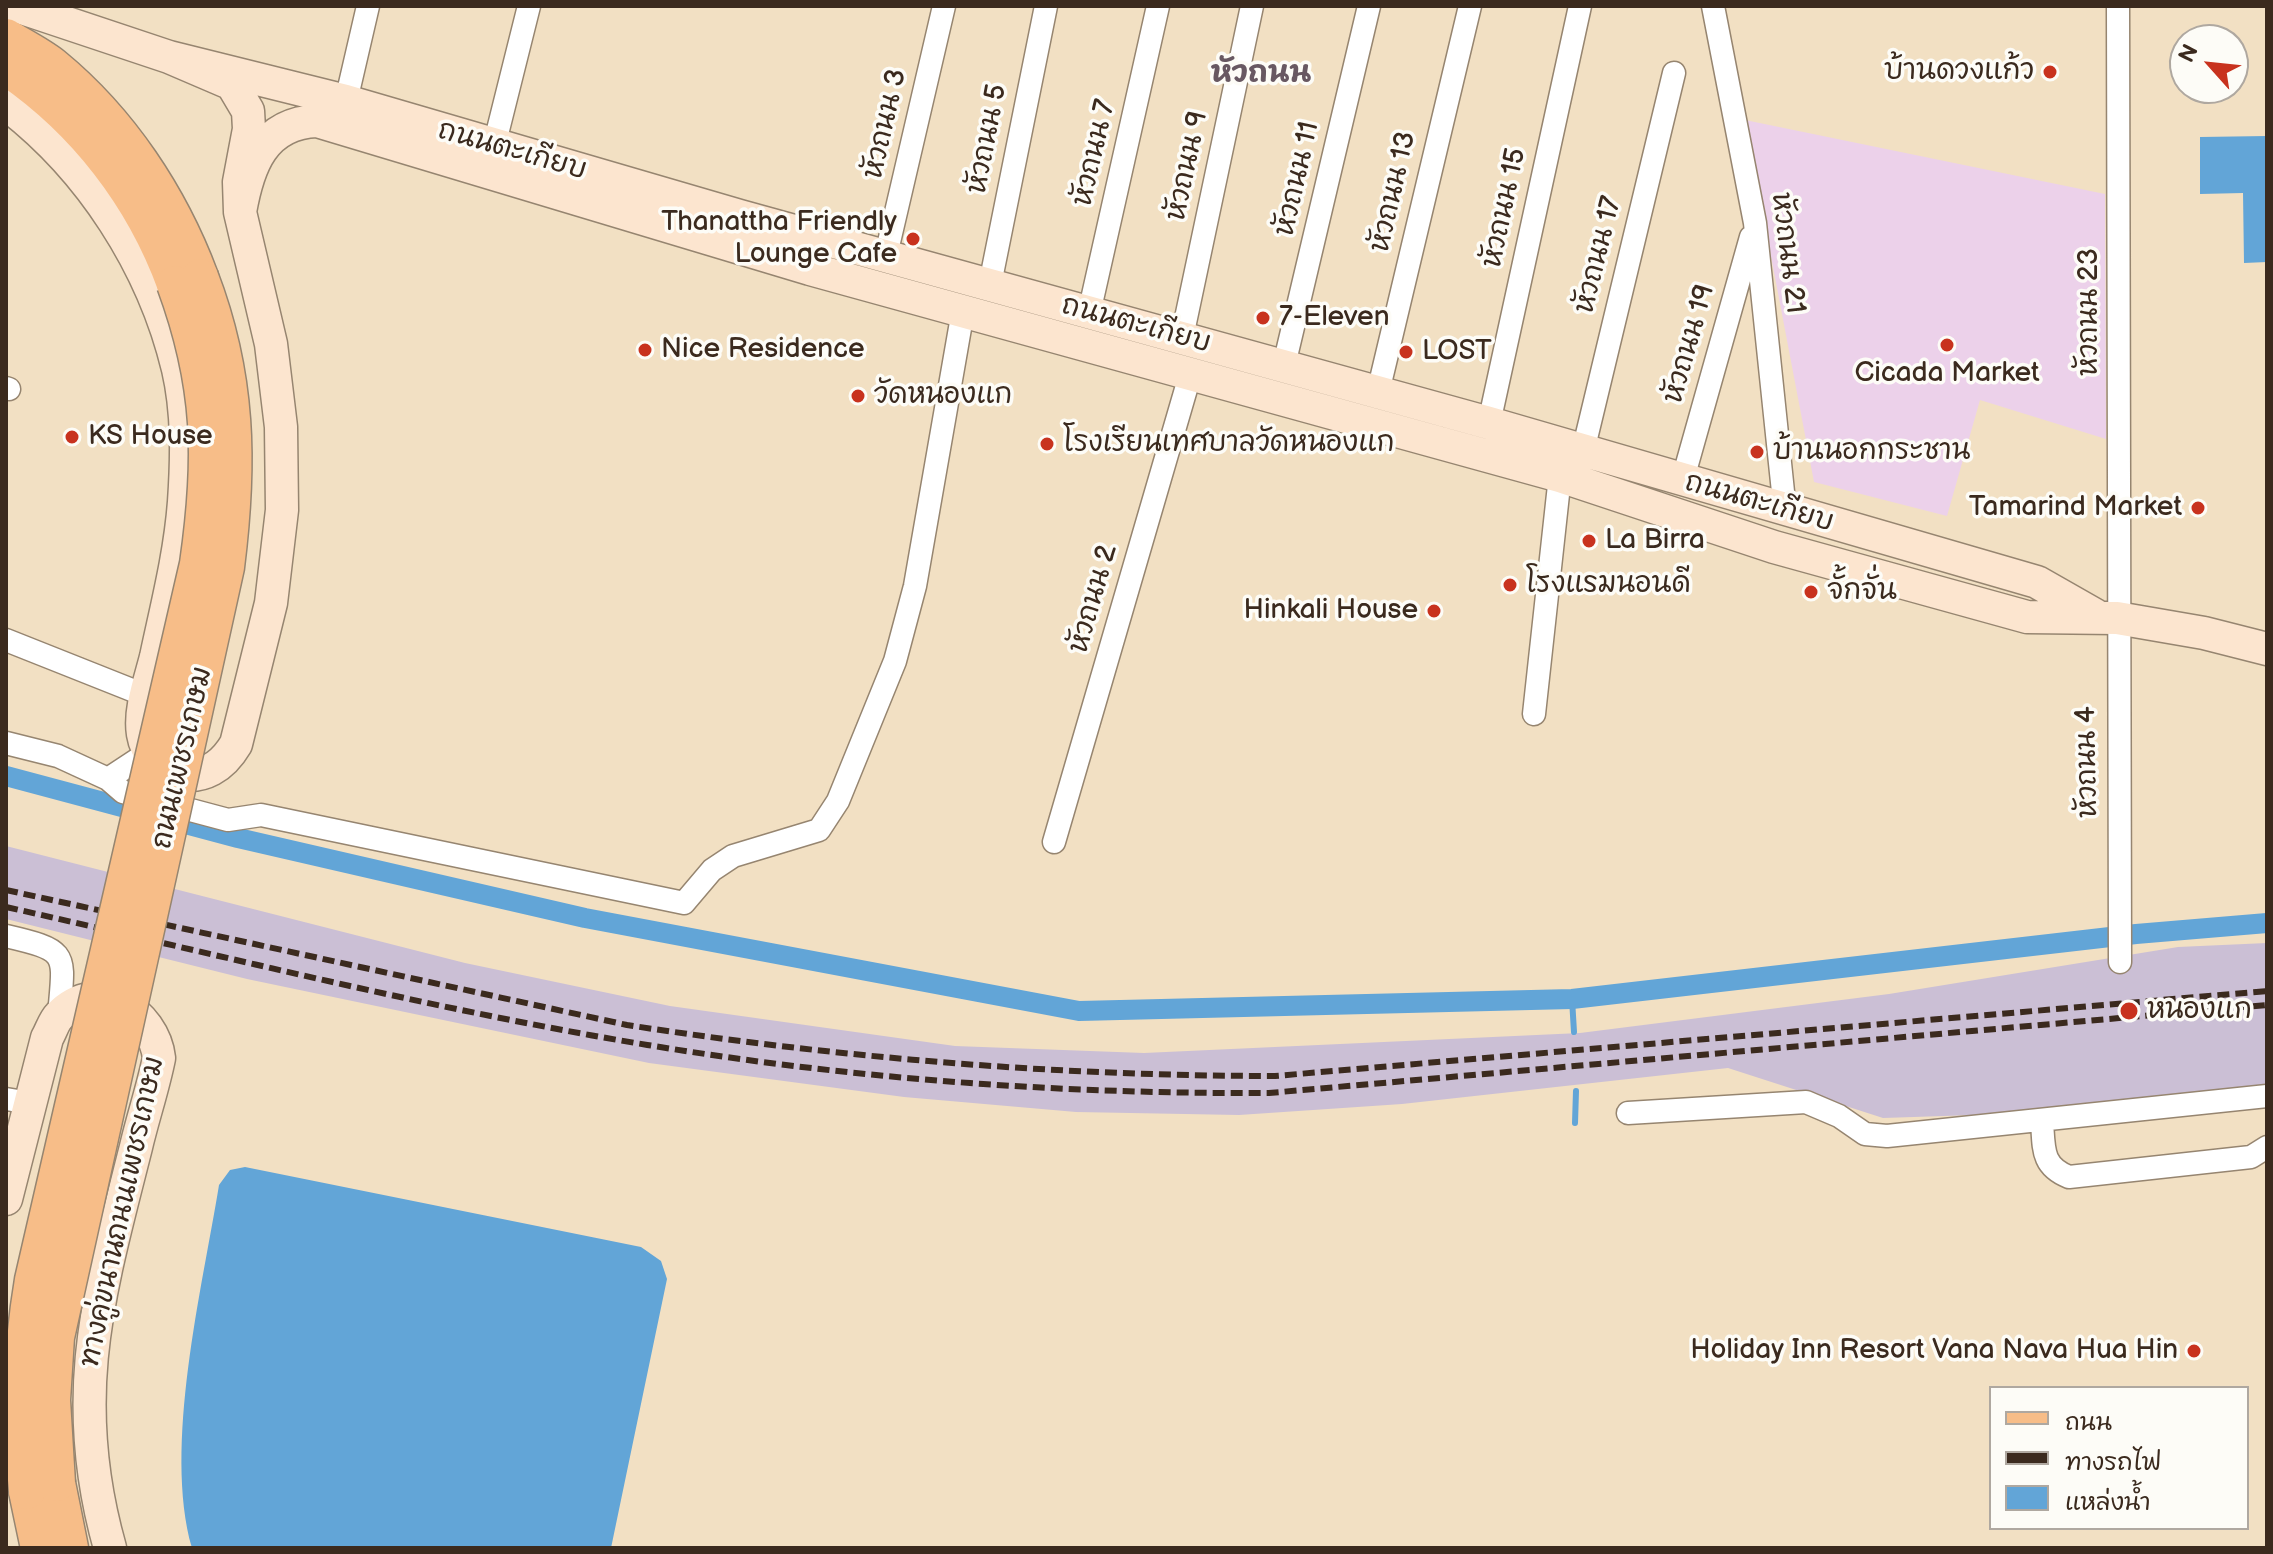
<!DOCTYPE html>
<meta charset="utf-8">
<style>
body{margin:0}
#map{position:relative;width:2273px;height:1554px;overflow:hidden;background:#f2e0c3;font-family:"Balsamiq Sans","Playpen Sans Thai",sans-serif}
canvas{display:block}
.frame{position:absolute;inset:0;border:8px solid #3b2a1e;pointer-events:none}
.legend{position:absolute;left:1989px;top:1386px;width:260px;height:144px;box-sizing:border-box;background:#fdfcf7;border:2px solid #afa8a0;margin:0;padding:10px 14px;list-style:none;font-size:24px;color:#3b2a1e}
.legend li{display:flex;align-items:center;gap:16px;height:40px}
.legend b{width:40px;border:2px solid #afa8a0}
.north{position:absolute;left:2169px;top:24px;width:80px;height:80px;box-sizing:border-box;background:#fdfcf7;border:2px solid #afa8a0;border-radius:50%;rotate:297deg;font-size:22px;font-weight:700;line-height:32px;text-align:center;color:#3b2a1e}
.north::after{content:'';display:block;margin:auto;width:28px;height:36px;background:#c8321e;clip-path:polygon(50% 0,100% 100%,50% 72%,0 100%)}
</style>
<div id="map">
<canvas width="2273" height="1554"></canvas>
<div class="frame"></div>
<ul class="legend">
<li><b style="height:10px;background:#f7bd88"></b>ถนน</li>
<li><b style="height:10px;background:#3b2a1e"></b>ทางรถไฟ</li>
<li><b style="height:22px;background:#62a5d7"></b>แหล่งน้ำ</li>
</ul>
<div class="north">N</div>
</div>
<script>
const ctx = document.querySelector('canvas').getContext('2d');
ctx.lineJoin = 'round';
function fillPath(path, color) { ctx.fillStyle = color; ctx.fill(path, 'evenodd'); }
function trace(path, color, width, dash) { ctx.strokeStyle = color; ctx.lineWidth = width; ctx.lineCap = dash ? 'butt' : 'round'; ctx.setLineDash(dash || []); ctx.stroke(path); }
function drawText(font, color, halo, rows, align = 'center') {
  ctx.font = font + ' "Balsamiq Sans","Playpen Sans Thai",sans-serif'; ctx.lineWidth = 7; ctx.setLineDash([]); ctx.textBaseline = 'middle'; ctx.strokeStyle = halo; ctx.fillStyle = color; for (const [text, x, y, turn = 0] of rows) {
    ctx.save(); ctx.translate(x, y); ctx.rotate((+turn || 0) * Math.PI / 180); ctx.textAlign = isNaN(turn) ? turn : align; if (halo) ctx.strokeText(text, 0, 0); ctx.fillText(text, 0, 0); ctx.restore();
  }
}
fillPath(new Path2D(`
 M1745 120 2105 194 2106 439 1980 400 1947 516 1814 482Z`), '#ecd1ea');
fillPath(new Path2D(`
 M6 846 465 963 670 1006 955 1046 1144 1053 1580 1033 1889 994 2178 947 2267 943V1087L1974 1115 1883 1118 1728 1068 1402 1104 1239 1115 1076 1112 904 1097 649 1063 247 979 6 919Z`), '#cbbfd5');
fillPath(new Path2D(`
 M2267 136V262L2244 263 2243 193 2200 194V137Z
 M245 1167 641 1247 661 1261 667 1279 611 1548H192C163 1446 202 1290 219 1185L230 1170Z`), '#62a5d7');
trace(new Path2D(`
 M1572 999 1574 1032
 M1575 1123 1576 1091`), '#62a5d7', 6);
trace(new Path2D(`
 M6 776 238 838 585 918 1079 1011 1572 999 2136 934 2267 923`), '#62a5d7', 20);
const street = new Path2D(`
 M1713 6 1755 223 1785 511
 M2118 6 2120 962
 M346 101 368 6
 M494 146 529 6
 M886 255 944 6
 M990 284 1046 6
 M1089 313 1158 6
 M1182 337 1252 6
 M1284 365 1369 6
 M6 388 9 389
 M1378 392 1470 6
 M1489 423 1580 6
 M1583 451 1674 73
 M1682 482 1751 237
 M6 640 147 696
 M1534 714 1560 476
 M6 743 58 756 108 779 123 792 228 820 261 815 684 903 712 870 733 856 819 830 838 801 895 661 915 586 963 311
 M108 779 149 752
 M1054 842 1191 372
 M6 936C71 951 64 953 59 1016
 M6 1099 30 1103
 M1628 1113 1806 1102 1839 1116 1865 1134 1887 1136 2267 1096
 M2042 1121C2044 1148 2041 1166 2069 1177L2251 1157 2267 1147`);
const secondary = new Path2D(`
 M169 57 346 101 740 216 1489 423 2037 582 2095 615
 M6 104C90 168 153 265 178 369 188 412 187 458 184 502 180 555 167 605 156 657 150 681 139 710 143 734 146 752 159 768 177 773 203 780 223 766 236 744L271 603 282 510 281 427 271 344 240 212 239 182 249 129 248 111 232 84 169 57 16 6
 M240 212C248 166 263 123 317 121L810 269 1560 476 1774 547 2027 617 2117 618 2204 633 2267 649
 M6 1199 47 1038C51 1031 54 1021 59 1016 98 975 154 1013 159 1058 153 1088 143 1117 136 1147 99 1293 67 1397 110 1548`);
const primary = new Path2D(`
 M6 37C21 46 39 55 53 66 120 121 170 197 200 277
 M6 67C84 120 143 196 175 284
 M57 1483 70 1548
 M27 1491 39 1548`);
trace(street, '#968570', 25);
trace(secondary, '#968570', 35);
trace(primary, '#968570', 39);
trace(street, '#fff', 22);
trace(secondary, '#fce5cf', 32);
trace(primary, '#f7bd88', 36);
trace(new Path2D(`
 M6 890 627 1025C841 1058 1059 1076 1275 1076L2267 991
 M6 907C234 958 461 1017 692 1052 882 1081 1077 1094 1269 1093L2267 1005`), '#3b2a1e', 6, [12, 6]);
const primaryBridge = new Path2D(`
 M57 1483 52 1400 56 1337 226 567C239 464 238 376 200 277
 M27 1491C20 1413 20 1358 33 1280L198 564C213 460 212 384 175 284`);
trace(primaryBridge, '#968570', 39, []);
trace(primaryBridge, '#f7bd88', 36);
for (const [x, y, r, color] of [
 [2050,72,8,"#c8321e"],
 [913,239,8,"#c8321e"],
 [1263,318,8,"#c8321e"],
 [1947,345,8,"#c8321e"],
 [645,350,8,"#c8321e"],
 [1406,352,8,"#c8321e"],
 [858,396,8,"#c8321e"],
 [72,437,8,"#c8321e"],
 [1047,444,8,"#c8321e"],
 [1757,452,8,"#c8321e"],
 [2198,508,8,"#c8321e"],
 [1589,541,8,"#c8321e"],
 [1510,585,8,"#c8321e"],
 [1811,592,8,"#c8321e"],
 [1434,611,8,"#c8321e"],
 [2129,1011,10,"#c8321e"],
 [2194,1351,8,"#c8321e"]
]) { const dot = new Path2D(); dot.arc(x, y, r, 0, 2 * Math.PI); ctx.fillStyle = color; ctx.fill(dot); trace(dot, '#fdfcf7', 3); }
drawText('28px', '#3b2a1e', '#fdfcf7', [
 ["บ้านดวงแก้ว",2034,72,"right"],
 ["Thanattha Friendly",897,223,"right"],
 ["Lounge Cafe",897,255,"right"],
 ["7-Eleven",1279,318],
 ["Nice Residence",661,350],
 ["LOST",1422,352],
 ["Cicada Market",1947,374,"center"],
 ["วัดหนองแก",874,396],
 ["KS House",88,437],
 ["โรงเรียนเทศบาลวัดหนองแก",1063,444],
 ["บ้านนอกกระชาน",1773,452],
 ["Tamarind Market",2182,508,"right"],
 ["La Birra",1605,541],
 ["โรงแรมนอนดี",1526,585],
 ["จั้กจั่น",1827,592],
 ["Hinkali House",1418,611,"right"],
 ["หนองแก",2147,1011],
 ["Holiday Inn Resort Vana Nava Hua Hin",2178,1351,"right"]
], 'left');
drawText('28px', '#3b2a1e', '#fdfcf7', [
 ["หัวถนน 3",886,124,-77],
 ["หัวถนน 5",988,139,-79],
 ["ถนนตะเกียบ",512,151,16],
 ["หัวถนน 7",1095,153,-77],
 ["หัวถนน 9",1188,166,-78],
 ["หัวถนน 11",1298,179,-77],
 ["หัวถนน 13",1394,192,-77],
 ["หัวถนน 15",1505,208,-78],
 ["หัวถนน 21",1787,253,83],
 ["หัวถนน 17",1599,255,-76],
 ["หัวถนน 23",2090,312,-90],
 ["ถนนตะเกียบ",1136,325,15],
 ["หัวถนน 19",1690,344,-74],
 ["ถนนตะเกียบ",1759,503,16],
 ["หัวถนน 2",1094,599,-74],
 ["ถนนเพชรเกษม",183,758,-77],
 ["หัวถนน 4",2088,762,-91],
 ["ทางคู่ขนานถนนเพชรเกษม",123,1212,-78]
]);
drawText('bold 30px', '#685862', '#fdfcf7', [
 ["หัวถนน",1261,74]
]);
</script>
